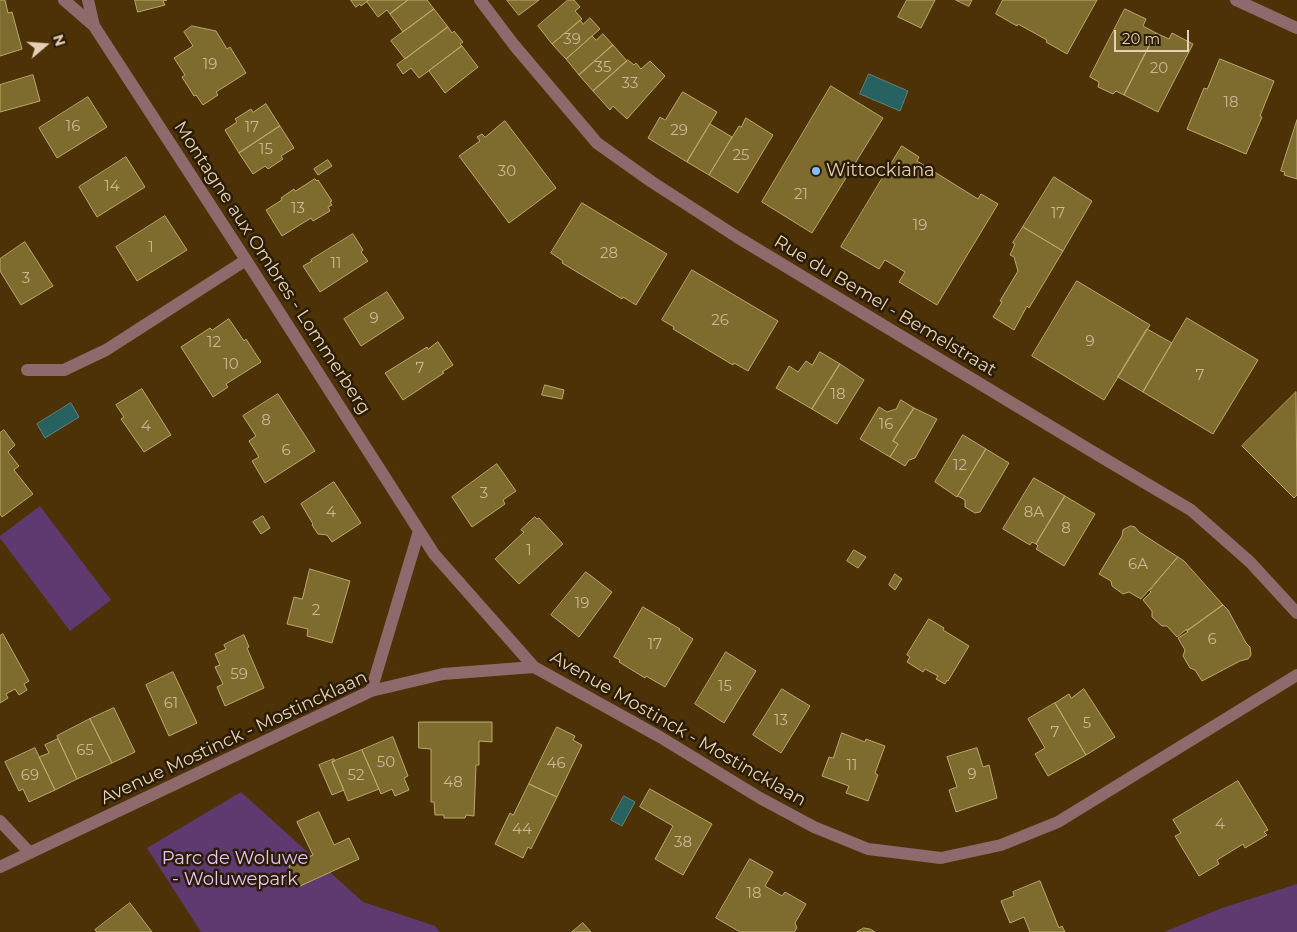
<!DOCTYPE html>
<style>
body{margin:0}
#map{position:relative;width:1297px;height:932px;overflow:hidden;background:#4c3206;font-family:Montserrat,sans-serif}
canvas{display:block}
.north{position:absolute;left:20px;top:20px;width:50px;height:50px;-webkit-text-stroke:4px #2b1c06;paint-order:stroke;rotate:72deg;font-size:14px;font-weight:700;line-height:20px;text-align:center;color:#e5d0b6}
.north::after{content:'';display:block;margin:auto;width:18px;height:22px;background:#e5d0b6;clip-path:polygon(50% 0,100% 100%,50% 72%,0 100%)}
.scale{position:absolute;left:1114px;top:30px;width:75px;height:22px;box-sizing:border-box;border:2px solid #e5d0b6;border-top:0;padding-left:6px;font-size:15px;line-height:18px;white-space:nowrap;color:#e5d0b6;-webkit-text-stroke:4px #2b1c06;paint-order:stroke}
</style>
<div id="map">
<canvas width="1297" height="932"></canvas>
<div class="north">N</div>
<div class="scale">20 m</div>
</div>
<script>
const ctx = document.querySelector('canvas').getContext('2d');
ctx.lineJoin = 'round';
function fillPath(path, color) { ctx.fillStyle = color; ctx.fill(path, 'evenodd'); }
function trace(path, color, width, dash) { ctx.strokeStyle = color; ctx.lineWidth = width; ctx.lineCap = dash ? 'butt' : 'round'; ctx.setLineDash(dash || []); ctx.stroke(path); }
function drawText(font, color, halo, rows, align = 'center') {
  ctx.font = font + ' Montserrat,sans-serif'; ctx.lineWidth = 5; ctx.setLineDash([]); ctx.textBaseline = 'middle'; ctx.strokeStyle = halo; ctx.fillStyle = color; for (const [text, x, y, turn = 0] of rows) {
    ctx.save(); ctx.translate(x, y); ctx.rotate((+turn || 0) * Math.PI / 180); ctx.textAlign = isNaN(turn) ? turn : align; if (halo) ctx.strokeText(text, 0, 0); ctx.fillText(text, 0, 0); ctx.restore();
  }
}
fillPath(new Path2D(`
 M40 506 111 600 70 631 0 538V536Z
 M241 792 363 902 435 926 440 932H201L147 848Z
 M1297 884V932H1164L1222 908Z`), '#5e3a70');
const water = new Path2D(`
 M869 74 908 91 900 111 860 94Z
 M71 403 79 417 45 438 37 424Z
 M624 796 635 802 622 826 611 820Z`);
fillPath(water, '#276261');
trace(water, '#60837a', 1);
const building = new Path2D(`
 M0 0H5L8 13 12 12 22 49 0 56Z
 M135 0H167L163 1 165 5 138 12Z
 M351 0H369L361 6 360 4 356 7Z
 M369 0H408L390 14 387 10 378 17 367 2Z
 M408 0H427L434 9 403 32 390 14Z
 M507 0H539L519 15Z
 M568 0H574L580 7 575 11 582 19 552 44 538 26Z
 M907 0H935L921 28 898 17Z
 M956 0H972L969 6Z
 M1003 0H1097L1067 54 1046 42 1047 40 1018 24 1017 26 996 14Z
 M434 9 448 27 405 59 391 41Z
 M1125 9 1146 19 1143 26 1156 33 1124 95 1116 91 1113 94 1098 87 1099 82 1090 77Z
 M590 18 600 29 566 59 552 44 580 20 583 24Z
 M192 26 216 31 227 49 230 47 246 73 216 92 218 95 203 105 196 95 194 96 182 77 185 75 174 58 193 46 184 32Z
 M448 27 452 33 454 31 463 42 460 44 462 46 419 78 411 68 403 74 397 65Z
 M1156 33 1169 39 1172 33 1193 44 1158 112 1124 95Z
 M603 34 613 45 579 75 566 59 592 36 596 40Z
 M613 45 627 61 593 91 579 75Z
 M462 46 478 67 445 93 429 71Z
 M1220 59 1274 81 1260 116 1262 117 1246 154 1187 129 1204 88 1207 89Z
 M628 60 634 65 636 63 641 69 650 61 665 76 627 119 613 106 610 110 593 91Z
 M33 75 40 101 0 112V85Z
 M831 86 883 118 812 233 762 202Z
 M683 92 717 112 687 162 648 138 660 117 665 120Z
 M88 97 107 127 57 158 39 128Z
 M266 104 280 126 239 153 225 130 237 122 235 119 251 109 253 112Z
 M746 118 773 135 738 193 709 175 739 126 741 127Z
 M1297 120V179L1284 175 1285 172 1281 171Z
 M505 121 556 188 509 223 459 156 480 141 477 137 482 134 485 137Z
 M710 124 732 137 709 175 687 162Z
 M280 126 294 148 281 156 283 159 268 169 265 166 253 174 239 153Z
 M902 146 919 157 917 161 978 199 981 194 998 204 937 305 899 282 905 272 885 260 879 269 841 247Z
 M126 157 145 187 97 217 79 187Z
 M328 160 332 166 318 175 314 169Z
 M1054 177 1092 201 1063 251 1023 227Z
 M315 179 317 181 318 180 332 201 330 202 332 205 328 207 330 211 313 221 311 218 282 236 266 210 282 200 281 198 294 189 295 191Z
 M582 203 667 254 636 305 623 297 622 299 562 263 563 261 551 253Z
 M165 216 187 250 137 281 116 247Z
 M1023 227 1063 251 1029 308 1027 306 1014 330 993 317 1002 302 1000 301 1018 271 1014 257 1010 255 1015 244 1013 243Z
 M353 234 363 250 361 252 368 261 320 292 303 266 312 261 311 260Z
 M25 242 53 286 21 305 0 271V259Z
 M692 270 778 321 748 371 734 363 733 365 673 329 674 327 662 320Z
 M1077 281 1150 325 1104 400 1032 356Z
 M387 292 404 318 361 346 344 319Z
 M1187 318 1258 360 1213 434 1143 392Z
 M229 319 244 341 246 339 261 362 226 384 228 387 213 397 181 347 210 328 212 330Z
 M1147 329 1172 343 1143 392 1118 377Z
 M438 342 453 365 442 372 444 373 403 400 385 373 427 347 428 349Z
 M820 352 840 364 812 409 776 388 789 366 798 372 806 361 812 365Z
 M840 364 864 380 837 424 812 409Z
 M545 385 564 390 562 399 542 395Z
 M142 389 171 435 144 452 121 419 124 417 116 405Z
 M1296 392 1297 495 1294 498 1242 446Z
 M278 394 315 451 265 483 252 461 259 457 249 441 256 436 243 416Z
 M901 400 914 408 893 441 898 444 890 457 860 439 879 407 887 412 896 409Z
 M914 408 937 419 915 458 909 460 905 466 890 457 898 444 893 441Z
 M4 430 15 445 8 452 19 466 14 470 33 494 2 517 0 514V433Z
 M963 435 986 449 957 497 935 482Z
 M986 449 1009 463 980 512 975 513 965 507V500L958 496Z
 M497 464 516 491 503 500 505 504 472 527 452 497Z
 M1034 478 1065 496 1036 544 1032 542 1030 545 1003 529Z
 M334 482 361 523 332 542 327 535 318 534 312 525 313 524 301 504Z
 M1065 496 1095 514 1064 566 1036 549 1038 546 1036 544Z
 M263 516 270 528 261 534 253 522Z
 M535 517 537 519 539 518 563 544 519 584 495 559 524 532 521 530Z
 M1131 526 1135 527 1139 532 1178 557 1141 599 1129 592 1123 594 1112 586 1111 581 1099 574 1122 536 1123 530Z
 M854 550 866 557 858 568 847 561Z
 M1178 557 1184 561 1223 605 1187 631V629L1177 637 1167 626H1162L1152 617V611L1143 600 1151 592 1150 591Z
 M310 569 350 581 332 643 307 636 308 629 287 624 294 597 302 599Z
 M586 572 612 592 579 637 551 615Z
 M895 574 902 579 895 590 889 585Z
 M1223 605 1228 610 1246 643 1250 647 1251 655 1248 659 1240 661 1202 681 1195 670 1190 668 1183 656 1185 650 1178 638 1188 632 1187 631Z
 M643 607 680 629 679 630 693 639 665 687 646 676 645 678 619 662 620 660 614 657Z
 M929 619 944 628 943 630 969 646 948 681 947 680 945 684 936 679 938 676 925 669 923 672 907 662 910 657 907 655Z
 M3 634 29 681 24 684 27 690 19 695 15 689 6 694 8 698 0 703V636Z
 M244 635 249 647 247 648 264 688 225 706 217 687 223 684 215 667 220 665 215 654 226 649 224 645Z
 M726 652 756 671 724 723 695 704Z
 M173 672 197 723 169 736 146 685Z
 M782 689 810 706 781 753 753 735Z
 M1084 689 1115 737 1086 755 1055 703 1069 694 1071 698Z
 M1055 703 1086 755 1048 776 1035 754 1045 748 1028 719Z
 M114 708 135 752 112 763 90 719Z
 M90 719 112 763 77 779 57 736Z
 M419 722H492V742L479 741V765H476L474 816 466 815 465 818H444V815H435L434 802H431V749L419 748Z
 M557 727 575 736 573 740 582 745 557 797 529 784Z
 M842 733 865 742 866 739 885 746 875 773 878 775 868 801 846 793 849 786 822 776 829 757 833 758Z
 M393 737 408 776 404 778 409 790 395 796 392 789 381 794 362 750Z
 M58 739 77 779 55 790 39 757 49 753 45 745Z
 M35 748 55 790 29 802 23 789 19 791 5 762Z
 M977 748 983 767 989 765 997 798 956 812 949 790 957 787 947 757Z
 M362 750 379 789 348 801 332 762Z
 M334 759 335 761 332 762 344 790 332 795 319 765Z
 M1238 781 1268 830 1264 832 1267 835 1245 848 1243 844 1217 860 1219 864 1199 876 1175 836 1181 833 1173 820Z
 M529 784 557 797 531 849 528 847 523 858 495 844 510 813 513 815Z
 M650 789 712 824 683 875 655 859 673 826 640 807Z
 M319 812 334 845 349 838 359 859 298 887 289 866 313 855 297 822Z
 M750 859 773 872 765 886 782 896 785 892 806 904 795 923 797 928 794 932H740L716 918Z
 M1040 881 1059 928 1062 926 1065 932H1030L1024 917 1010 923 1001 901 1014 896 1013 892Z
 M130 903 152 932H97L95 930Z
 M583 923 591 932H572Z
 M864 928 870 929 875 932H857Z`);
fillPath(building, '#7e6c2e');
trace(building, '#bba96b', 1);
trace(new Path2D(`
 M64 0 94 26 246 260 434 554 534 667
 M88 0 94 26
 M480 0 514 45 597 143 652 182 737 237 1098 455 1191 510 1250 562 1297 613
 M1236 0 1297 28
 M27 370H64L106 350 246 260
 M371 691 419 531
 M0 821 30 853
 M0 867 371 691 443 674 534 667 660 737 760 798 814 827 868 849 941 858 1001 845 1058 822 1297 675`), '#8e6a6d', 12);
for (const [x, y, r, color] of [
 [816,171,5,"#86bbfb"]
]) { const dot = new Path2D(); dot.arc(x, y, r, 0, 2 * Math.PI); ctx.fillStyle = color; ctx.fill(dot); trace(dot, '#2b1c06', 2); }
drawText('15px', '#cbb794', null, [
 ["39",572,40],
 ["19",210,65],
 ["35",603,68],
 ["20",1159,69],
 ["33",630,84],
 ["18",1231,103],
 ["16",73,127],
 ["17",252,128],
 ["29",679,131],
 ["15",266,150],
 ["25",741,156],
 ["30",507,172],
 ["14",112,187],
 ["21",801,195],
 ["13",298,209],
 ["17",1058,214],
 ["19",920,226],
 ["1",151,248],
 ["28",609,254],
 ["11",336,264],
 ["3",26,279],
 ["9",374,319],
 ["26",720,321],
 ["9",1090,342],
 ["12",214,343],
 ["10",231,365],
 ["7",420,369],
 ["7",1200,376],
 ["18",838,395],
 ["8",266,421],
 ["16",886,425],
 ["4",146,427],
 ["6",286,451],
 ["12",960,466],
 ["3",484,494],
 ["4",331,513],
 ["8A",1034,513],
 ["8",1066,529],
 ["1",529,551],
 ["6A",1138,565],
 ["19",582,604],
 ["2",316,611],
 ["6",1212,640],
 ["17",655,645],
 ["59",239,675],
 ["15",725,687],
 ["61",171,704],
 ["13",781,721],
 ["5",1087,724],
 ["7",1055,733],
 ["65",85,751],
 ["50",386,763],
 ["46",556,764],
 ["11",852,766],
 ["9",972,775],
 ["69",30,776],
 ["52",356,776],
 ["48",453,783],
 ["4",1220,825],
 ["44",522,830],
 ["38",683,843],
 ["18",754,894]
]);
drawText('18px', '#e5d0b6', '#2b1c06', [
 ["Wittockiana",826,171]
], 'left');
drawText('18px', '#e5d0b6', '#2b1c06', [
 ["Montagne aux Ombres - Lommerberg",272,268,57],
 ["Rue du Bemel - Bemelstraat",885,306,31],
 ["Avenue Mostinck - Mostincklaan",678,729,30],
 ["Avenue Mostinck - Mostincklaan",234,738,-25]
]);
drawText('18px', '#e5c4f8', '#2b1c06', [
 ["Parc de Woluwe",235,859],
 ["- Woluwepark",235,880]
]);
</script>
